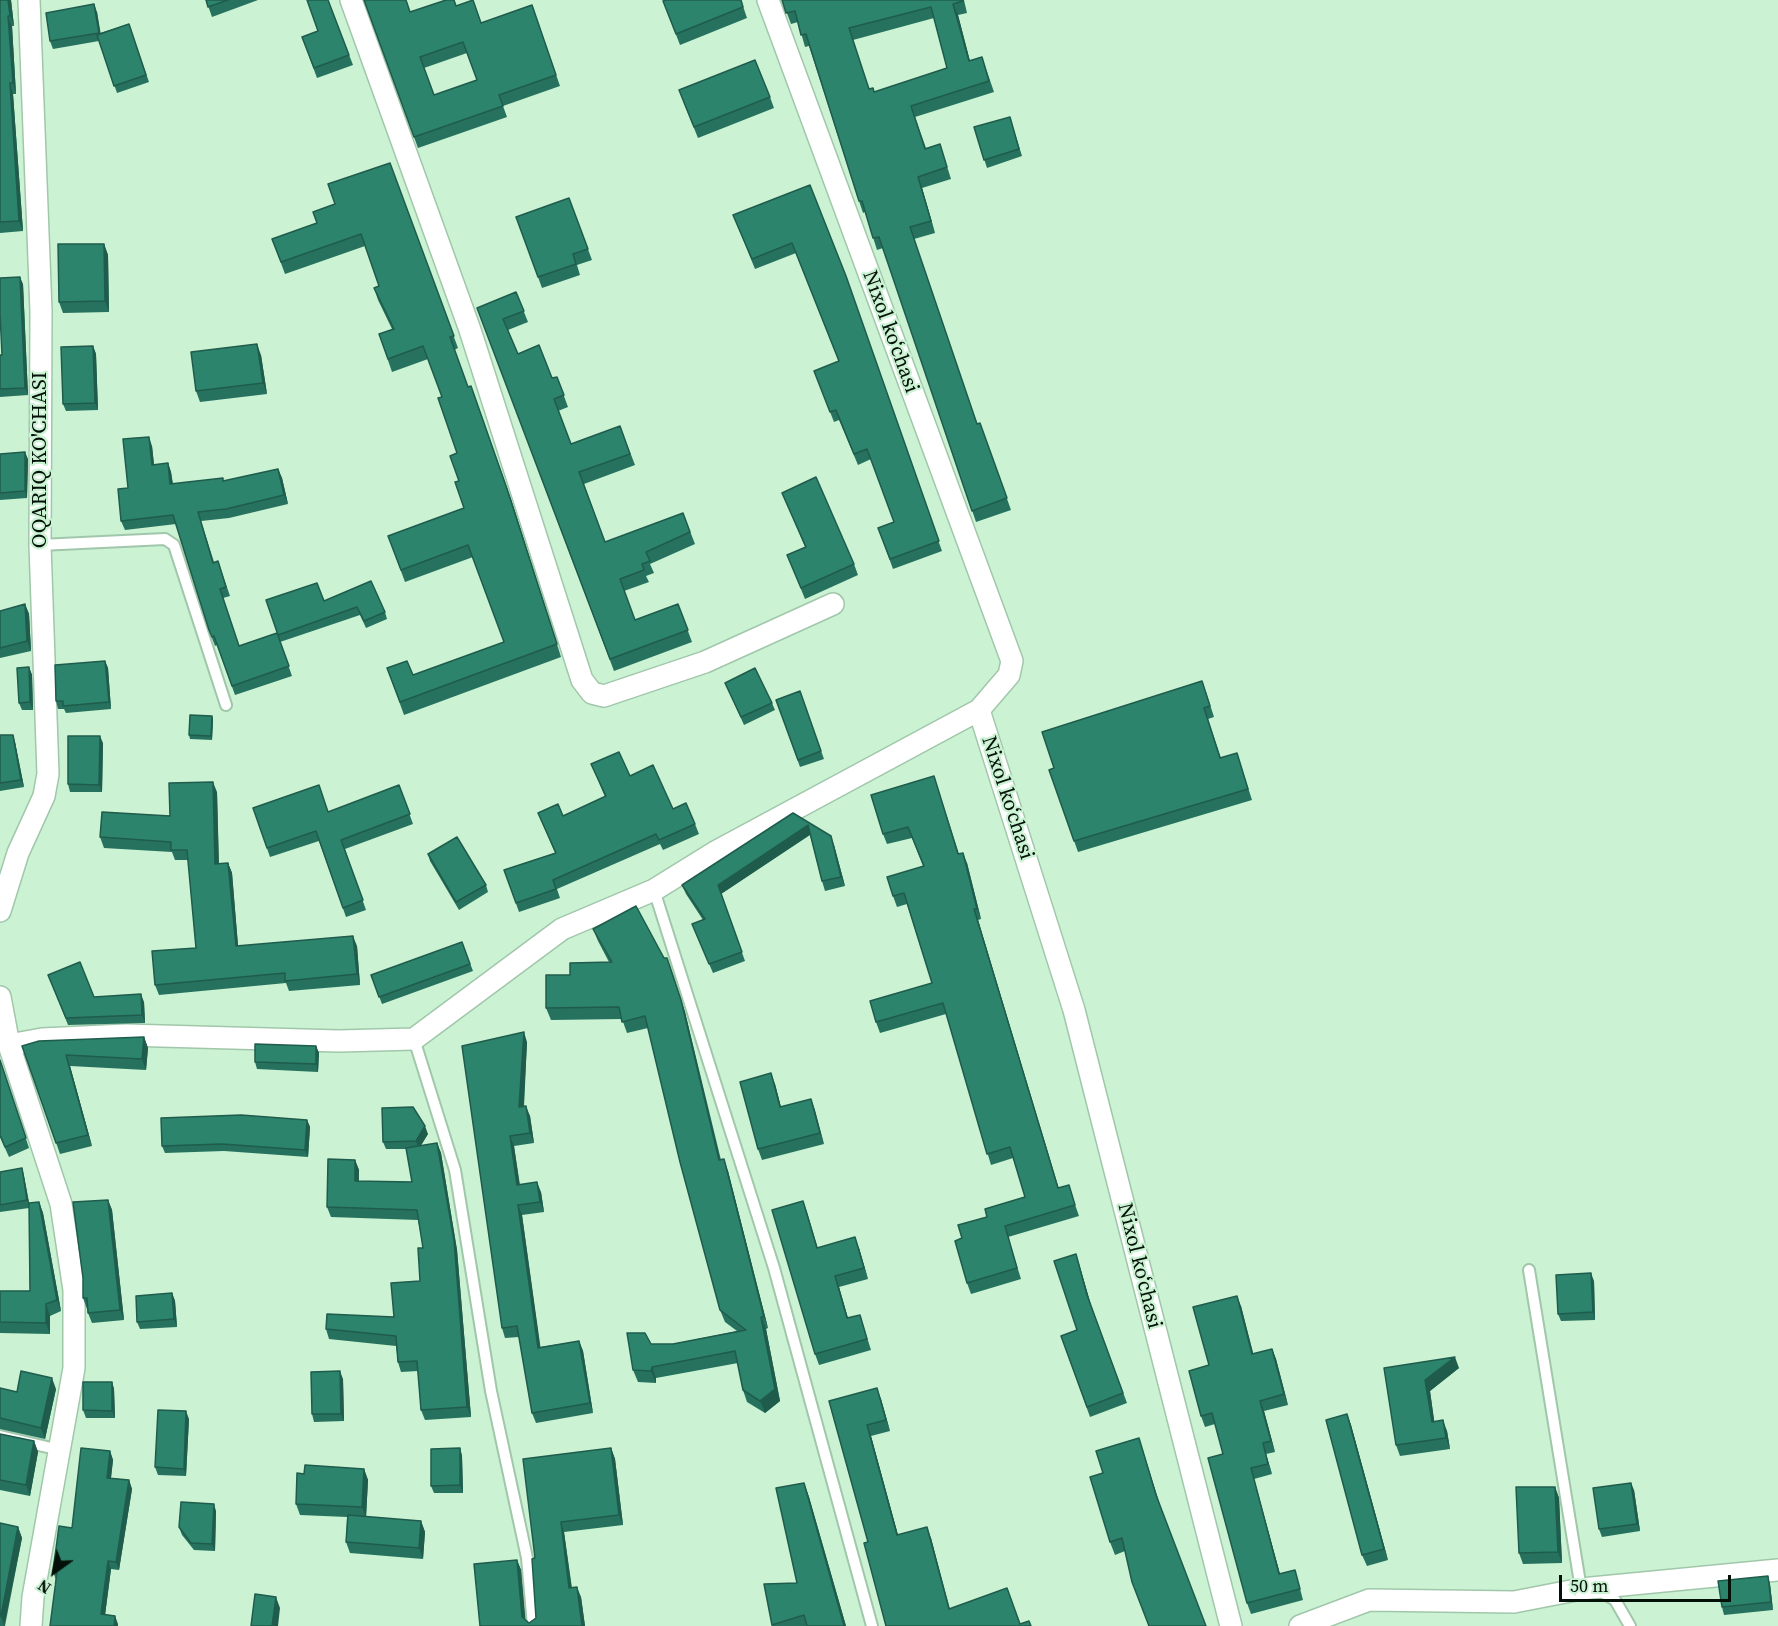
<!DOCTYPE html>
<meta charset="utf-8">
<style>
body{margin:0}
#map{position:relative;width:1778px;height:1626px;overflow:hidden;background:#caf2d3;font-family:"Source Serif 4",serif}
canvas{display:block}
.north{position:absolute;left:24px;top:1542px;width:60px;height:60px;-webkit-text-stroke:4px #caf2d3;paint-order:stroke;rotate:213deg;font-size:16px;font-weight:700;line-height:24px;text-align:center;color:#041108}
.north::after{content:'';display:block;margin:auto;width:21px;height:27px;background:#041108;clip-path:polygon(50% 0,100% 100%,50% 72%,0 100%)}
.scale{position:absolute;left:1559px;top:1575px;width:172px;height:27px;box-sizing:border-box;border:3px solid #041108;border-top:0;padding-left:8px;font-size:18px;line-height:21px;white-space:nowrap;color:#041108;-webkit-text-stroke:4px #caf2d3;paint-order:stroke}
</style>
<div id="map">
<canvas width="1778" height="1626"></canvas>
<div class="north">N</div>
<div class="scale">50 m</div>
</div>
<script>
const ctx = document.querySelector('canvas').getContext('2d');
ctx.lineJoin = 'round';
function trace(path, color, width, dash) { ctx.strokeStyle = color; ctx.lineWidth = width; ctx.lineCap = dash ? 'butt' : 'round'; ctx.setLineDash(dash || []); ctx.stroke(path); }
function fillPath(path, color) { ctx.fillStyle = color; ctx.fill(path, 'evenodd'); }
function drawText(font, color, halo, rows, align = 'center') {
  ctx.font = font + ' "Source Serif 4",serif'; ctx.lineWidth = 4.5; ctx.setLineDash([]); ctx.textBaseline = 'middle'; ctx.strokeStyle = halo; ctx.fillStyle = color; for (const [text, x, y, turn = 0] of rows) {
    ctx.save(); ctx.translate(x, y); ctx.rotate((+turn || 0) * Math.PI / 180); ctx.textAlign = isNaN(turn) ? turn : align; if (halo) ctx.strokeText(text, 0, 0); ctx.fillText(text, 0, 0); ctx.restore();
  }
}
const service = new Path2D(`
 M40 545 165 539 174 545 226 705
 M654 890 774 1268 872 1626
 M414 1039 455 1170 491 1391 527 1558 533 1626
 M1529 1270 1581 1589
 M0 1436 60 1450
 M1598 1590 1615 1600 1630 1626`);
const minor = new Path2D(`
 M351 0 470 330 582 680 592 693 604 696 705 662 833 604
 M768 0 1012 661 1009 675 979 710 1074 1010 1231 1626
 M0 911 18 853 44 796 48 774 40 545 41 311 29 0
 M0 997 9 1045 61 1204 74 1290V1368L33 1597 31 1626
 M9 1045 42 1039 126 1035 339 1041 414 1039 562 929 654 890 717 851 979 710
 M1300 1626 1369 1600 1514 1602 1581 1589 1778 1570`);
trace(service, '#a1c7aa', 14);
trace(minor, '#a1c7aa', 24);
trace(service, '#fff', 10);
trace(minor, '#fff', 21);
fillPath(new Path2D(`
 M0 0H11L14 26H12L16 94H13L23 231 0 233Z
 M206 0H258L212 17Z
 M328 0 353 65 317 78 302 37 318 31Z
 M364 0 410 12 456 6 481 23 532 5 560 86 503 106 507 117 418 148ZM467 53 477 80 434 95 424 68Z
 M741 0 747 18 680 45 663 1Z
 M782 0H964L967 13 958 15 970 61 982 57 994 92 915 117 926 148 940 144 951 179 922 188 935 233 914 239 977 424 980 423 1011 510 976 522 883 248 877 250 865 212 863 213 859 201 809 46 805 47 798 22 791 24ZM934 18 947 68 875 92 869 89 853 40Z
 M97 12 100 33 129 24 149 82 117 93 99 41 53 49 50 41Z
 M770 97 774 108 698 138 683 101Z
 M1010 117 1022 156 987 168 974 127Z
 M390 163 458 348 454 350 511 499 561 657 404 715 387 668 413 675 504 642 473 557 405 582 388 536 464 508 459 481 457 453 442 397 428 359 392 372 379 334 392 329 378 300 374 288 379 286 365 246 285 274 272 239 317 223 335 204Z
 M810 185 942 551 893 569 878 528 894 522 871 459 858 465 839 420 834 422 814 371 839 362 796 253 755 269 733 215Z
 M569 198 592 260 577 265 580 275 542 288 516 217Z
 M104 244 108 255 109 312 63 313 59 302Z
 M23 284 28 395 0 397V355H2Z
 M516 292 528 322 508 330 518 354 552 378 557 377 568 407 558 411 571 444 620 426 635 465 584 484 605 542 683 513 695 544 650 564 654 573 646 576 649 582 624 591 635 620 678 604 692 642 614 671 477 308Z
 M93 346 96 354 98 410 66 411 63 404Z
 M261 355 267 394 200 402 196 391Z
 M152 446 154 465 168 463 171 472 173 484 224 481 278 469 282 478 288 504 229 518 201 521 214 562 218 561 230 596 223 598 239 646 277 633 324 601 385 612 387 619 366 628 360 615 280 642 292 676 235 695 217 645 215 646 209 630 176 524 125 530 121 521 128 488Z
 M0 454 28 459 27 498 0 500Z
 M782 493 854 564 858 575 805 599 787 555 805 547Z
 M25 604 29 614 31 651 0 658V611Z
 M105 661 108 668 111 709 66 713 64 709H58L56 701Z
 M29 667 32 675 33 710H22L19 703Z
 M725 683 772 703 775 710 744 725Z
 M800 691 824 759 800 767 776 700Z
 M1206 692 1214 717 1208 719 1221 758 1237 753 1252 800 1078 852 1049 770 1054 768Z
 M212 716 213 720 212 740 190 739 189 735Z
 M0 735 15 742 24 787 0 791Z
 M103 743 102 792H70L68 784Z
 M591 764 630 776 673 809 695 824 699 834 663 850 660 844 557 889 560 898 519 912 504 870 555 853 538 813 563 816 605 797Z
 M934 776 959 854 967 863 981 919 978 920 1058 1188 1072 1196 1079 1216 1008 1237 1021 1279 971 1294 967 1283 962 1238 987 1217 1025 1197 1013 1158 991 1165 946 1014 880 1033 876 1022 932 983 907 904 897 907 893 896 923 866 912 838 887 844 883 834Z
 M399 785 413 824 345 849 366 910 346 917 319 841 270 857 253 808 328 812Z
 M217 792 219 864 228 863 232 873 238 946H357L360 985 289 991 286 983 159 995 155 985 196 948 188 860H175L172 852 104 848 100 837 170 816Z
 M793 813 834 845 845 886 825 891 822 881 810 835 721 894 745 961 713 973 692 924 703 920 686 894 682 885Z
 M428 854 486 885 488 892 459 910 430 861Z
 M593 929 664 958H667L671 969 685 1012 721 1160 728 1171 768 1328 766 1329 780 1401 765 1413 747 1402 743 1390 738 1363 656 1378V1383L638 1382 633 1370 651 1344H673L737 1331 725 1322 720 1310 648 1028 627 1033 622 1019 551 1020 546 1008 570 975 609 962 598 941Z
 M462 942 473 971 382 1004 371 975Z
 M48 975 94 997 144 1002 145 1023 68 1025Z
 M144 1037 148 1048 146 1070 70 1066 92 1146 60 1154 22 1046Z
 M527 1042 524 1107 530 1116 534 1143 514 1146 520 1185 541 1192 544 1212 522 1215 540 1347 579 1341 583 1351 593 1413 536 1423 532 1413 519 1337 505 1338 502 1328 462 1046Z
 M316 1046 319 1053 318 1072 257 1069 255 1062Z
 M0 1060 29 1148 9 1157 0 1137Z
 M775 1084 781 1107 811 1099 824 1144 762 1160 758 1149Z
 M307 1120 310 1127 308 1157 224 1151 165 1153 162 1146Z
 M428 1134 420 1146 437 1143 441 1153 457 1250 471 1417 425 1420 421 1410 418 1371 401 1372 398 1362 396 1346 329 1339 326 1329 394 1317 420 1281 423 1248 418 1220 331 1217 327 1207 355 1160 359 1170V1181L412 1182 406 1149H386L383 1142Z
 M22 1168 24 1176 29 1203 39 1202 43 1213 61 1311 50 1316V1334L0 1333V1291H30L29 1208 0 1212V1172Z
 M108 1200 112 1210 124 1320 92 1323 88 1313V1308L87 1309 83 1298Z
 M803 1201 817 1248H859L868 1279 839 1287 848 1318 860 1315 871 1350 819 1365 815 1354Z
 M1079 1264 1091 1305 1127 1403 1090 1417 1061 1336 1077 1330Z
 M1594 1281 1595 1320 1561 1321 1558 1314Z
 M172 1293 175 1301 177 1327 140 1329 137 1322Z
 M1241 1306 1253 1354 1272 1349 1276 1359 1288 1405 1264 1411 1275 1452 1266 1454 1272 1474 1254 1479 1280 1574 1298 1581 1303 1600 1251 1614 1247 1603 1223 1454 1215 1424 1205 1427 1201 1416 1209 1365Z
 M1384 1368H1459L1430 1391 1434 1421 1447 1431 1450 1449 1400 1456 1396 1445Z
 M343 1379 344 1421 314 1422 312 1414Z
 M112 1382 114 1389 115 1418H86L83 1410Z
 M0 1388 17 1392 56 1389 45 1439 0 1429Z
 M881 1399 890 1431 871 1436 898 1535 931 1538 950 1609 1020 1624 886 1626 868 1542 829 1401Z
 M1347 1414 1351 1425 1388 1560 1367 1566 1362 1555Z
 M189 1419 186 1476 158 1475 155 1467Z
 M0 1434 34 1441 38 1452 30 1496 0 1490Z
 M1139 1438 1160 1506 1125 1551 1115 1555 1110 1542Z
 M460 1448 462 1456 463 1493H434L431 1486Z
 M611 1448 615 1459 623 1525 564 1532 572 1588 581 1597 585 1626H480L517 1560 521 1570 525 1619 529 1623 536 1618 535 1558Z
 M110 1451 113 1460 111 1478 129 1480 132 1489 119 1570 111 1569 105 1615 115 1616 118 1626H50L56 1580 53 1571 72 1528Z
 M364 1469 368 1480 366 1517 421 1521 425 1532 423 1559 350 1553 346 1542 347 1517 300 1515 296 1504 304 1474Z
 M804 1483 809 1497 846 1626H772L764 1584 797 1583Z
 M1555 1487 1559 1498 1562 1563 1523 1564 1519 1553Z
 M1634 1490 1640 1531 1602 1537 1599 1529Z
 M216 1511 215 1551 194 1550 182 1535 179 1527Z
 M0 1523 18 1527 22 1538 5 1626H0Z
 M1770 1584 1773 1610 1724 1615 1722 1607Z`), '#26725e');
fillPath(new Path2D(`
 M8 0H11L14 26 10 16Z
 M94 4 97 12 102 41 99 33Z
 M953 4 958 15 973 73 969 61Z
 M8 16 12 26 16 94 13 83Z
 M10 83 13 94 23 231 19 221Z
 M918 177 922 188 935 233 931 221Z
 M104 244 108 255 109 312 105 301Z
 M20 277 23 284 28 395 25 388Z
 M257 344 261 355 267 394 263 383Z
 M93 346 96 354 98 410 95 403Z
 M471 386 511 499 561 657 557 644Z
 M149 437 152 446 155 474 152 465Z
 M25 452 28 459 27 498 25 491Z
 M168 463 171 472 174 493 170 484Z
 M278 469 282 478 288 504 284 495Z
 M25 604 29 614 31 651 27 641Z
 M105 661 108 668 111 709 109 702Z
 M29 667 32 675 33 710 30 702Z
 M212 716 213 720 212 740 211 736Z
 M13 735 15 742 24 787 21 780Z
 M100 736 103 743 102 792 99 785Z
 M213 782 217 792 219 874 215 864Z
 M808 825 811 834 721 894 745 961 718 885Z
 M831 836 834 845 845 886 841 877Z
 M963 853 967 863 981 919 977 909Z
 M228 863 232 873 239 957 236 946Z
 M974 909 978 920 1062 1199 1058 1188Z
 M353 936 357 946 360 985 357 974Z
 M667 958 685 1012 723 1172 719 1160Z
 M141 994 144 1002 145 1023 142 1015Z
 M524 1032 527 1042 523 1117 519 1107Z
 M144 1037 148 1048 146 1070 142 1059Z
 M316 1046 319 1053 318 1072 316 1064Z
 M66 1055 70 1066 92 1146 88 1135Z
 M771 1073 775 1084 784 1119 780 1107Z
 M811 1099 815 1110 824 1144 820 1133Z
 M526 1106 530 1116 534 1143 530 1133Z
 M307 1120 310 1127 308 1157 305 1150Z
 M425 1126 428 1134 419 1149 416 1141Z
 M510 1136 514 1146 521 1195 517 1185Z
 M437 1143 441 1153 457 1250 471 1417 467 1407Z
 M724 1159 728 1171 768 1328 764 1317Z
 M355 1160 359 1170 358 1191 355 1181Z
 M22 1168 24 1176 30 1208 27 1200Z
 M537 1182 541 1192 544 1212 540 1202Z
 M108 1200 112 1210 124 1320 120 1310Z
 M803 1201 807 1212 821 1259 817 1248Z
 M39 1202 43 1213 61 1311 57 1300Z
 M518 1205 522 1215 542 1358 538 1348Z
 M855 1237 859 1248 868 1279 864 1268Z
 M1076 1254 1079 1264 1091 1305 1087 1295Z
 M1591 1273 1594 1281 1595 1320 1593 1312Z
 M835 1276 839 1287 851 1329 847 1318Z
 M172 1293 175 1301 177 1327 174 1319Z
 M1237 1296 1241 1306 1256 1364 1252 1354Z
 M46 1304 50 1316V1334L46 1323Z
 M761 1317 766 1329 780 1401 765 1413 760 1401Z
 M579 1341 583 1351 593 1413 590 1403Z
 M1272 1349 1276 1359 1288 1405 1284 1394Z
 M1455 1357 1459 1368 1430 1391 1436 1433 1432 1422 1425 1380Z
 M652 1367 656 1378V1383L651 1371Z
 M340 1371 343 1379 344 1421 341 1414Z
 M52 1378 56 1389 45 1439 41 1428Z
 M112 1382 114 1389 115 1418 112 1411Z
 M877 1388 881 1399 890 1431 886 1420Z
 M1260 1401 1264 1411 1275 1452 1271 1441Z
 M186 1411 189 1419 186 1476 184 1469Z
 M1347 1414 1351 1425 1388 1560 1384 1549Z
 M1443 1420 1447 1431 1450 1449 1446 1438Z
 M867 1425 871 1436 901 1546 897 1535Z
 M1139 1438 1143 1451 1161 1508 1156 1495Z
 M34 1441 38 1452 30 1496 26 1485Z
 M1263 1443 1266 1454 1272 1474 1268 1464Z
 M460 1448 462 1456 463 1493 460 1485Z
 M611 1448 615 1459 623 1525 619 1515Z
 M110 1451 113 1460 110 1486 107 1478Z
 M1251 1468 1254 1479 1283 1585 1279 1574Z
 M364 1469 368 1480 366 1518 362 1507Z
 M129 1480 132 1489 119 1570 116 1562Z
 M804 1483 809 1497 846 1626H844Z
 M1631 1483 1634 1490 1640 1531 1637 1524Z
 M1555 1487 1559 1498 1562 1563 1558 1552Z
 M214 1504 216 1511 215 1551 212 1544Z
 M421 1521 425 1532 423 1559 419 1548Z
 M561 1522 564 1532 573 1599 569 1588Z
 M18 1527 22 1538 4 1626 1 1616Z
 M927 1527 931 1538 952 1620 949 1609Z
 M517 1560 521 1570 526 1626 522 1617Z
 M108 1561 111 1569 104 1623 101 1614Z
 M1768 1576 1770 1584 1773 1610 1771 1602Z
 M577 1587 581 1597 585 1626H582Z
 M276 1597 280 1608 278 1626H272Z
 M115 1616 118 1624V1626H114Z`), '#1f5c4c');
const building = new Path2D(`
 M0 0H8L10 16H8L13 83H10L19 221 0 222Z
 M206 0H228L208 7Z
 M307 0H328L349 55 314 68 302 37 318 31Z
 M364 0H406L410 12 446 0H454L456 6 473 0 481 23 532 5 556 75 499 95 503 106 414 137ZM463 42 477 80 434 95 420 57Z
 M666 0H741L743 7 676 34 663 1Z
 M782 0H963V1L953 4 969 61 982 57 989 81 911 106 925 149 940 144 947 167 918 177 931 221 910 227 977 424 980 423 1007 498 972 511 879 237 873 238 862 201H859L806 34 801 35 795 11 786 13ZM931 7 947 68 874 92 873 88 869 89 849 28Z
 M94 4 99 33 50 41 46 13Z
 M129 24 146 75 114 86 97 35Z
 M755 60 770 97 694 127 679 90Z
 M1010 117 1019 149 984 160 974 127Z
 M390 163 454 336 450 337 468 387 471 386 506 486 557 644 400 702 387 668 407 661 413 675 504 642 468 545 401 570 388 536 464 508 455 482 459 481 450 456 457 453 438 398 442 397 423 346 388 359 379 334 394 329 374 288 379 286 361 234 281 262 272 239 317 223 313 212 335 204 328 184Z
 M810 185 846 276 939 541 890 559 878 528 894 522 867 449 854 454 836 410 830 412 814 371 839 361 792 243 752 259 733 215Z
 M569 198 588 249 573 254 576 264 538 277 516 217Z
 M58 244H104L105 301 59 302Z
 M20 277 25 388 0 389V355H2L0 313V278Z
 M516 292 524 311 503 319 518 354 539 345 552 378 557 377 564 395 554 399 571 444 620 426 630 454 579 472 605 542 683 513 690 532 646 552 650 561 642 564 644 570 620 579 635 620 678 604 688 630 610 659 477 308Z
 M257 344 263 383 196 391 191 352Z
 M93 346 95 403 63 404 61 347Z
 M149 437 152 465 168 463 170 484 223 478V481L278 469 284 495 226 509 198 512 213 563 218 561 226 587 220 589 239 646 277 633 289 666 232 686 214 636 212 637 209 630 173 515 121 521 118 489 128 488 123 439Z
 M25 452V491L0 493V454Z
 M816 477 854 564 801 588 787 555 806 547 782 493Z
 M371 581 385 612 364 621 357 607 278 635 266 600 317 583 324 601Z
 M25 604 27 641 0 648V611Z
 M105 661 109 702 63 706V701H56L55 665Z
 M29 667 30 702 19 703 17 668Z
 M755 668 772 703 741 717 725 683Z
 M1202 681 1210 706 1204 708 1220 758 1237 753 1248 789 1074 841 1049 770 1054 768 1042 732Z
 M800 691 821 751 798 760 776 700Z
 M190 715 212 716 211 736 189 735Z
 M0 735H13L21 780 0 783Z
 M68 736H100L99 785 68 784Z
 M619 752 630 776 653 765 673 809 686 803 695 824 659 840 656 834 553 880 556 889 516 903 504 870 556 853 538 813 558 804 563 816 606 796 591 764Z
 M934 776 958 854 963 853 977 909H974L1058 1188 1069 1185 1075 1205 1005 1226 1017 1268 967 1283 955 1241 962 1238 958 1225 987 1217 985 1209 1025 1197 1010 1147 987 1154 943 1003 876 1022 870 1001 932 983 904 893 893 896 887 877 924 866 908 827 883 834 871 795Z
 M213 782 215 864 228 863 236 946 353 936 357 974 285 981V973L155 985 152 951 196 948 187 850H171V842L100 837 102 812 170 816 169 783Z
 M319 785 328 812 399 785 410 814 341 840 363 900 343 908 316 831 267 848 253 808Z
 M793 813 831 836 841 877 822 881 808 825 718 885 742 952 709 964 692 924 705 919 682 885Z
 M457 837 486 885 456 902 428 854Z
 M636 906 664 958H667L681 1000 719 1160 724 1159 764 1317H761L775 1389 760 1401 743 1390 735 1351 652 1367 651 1371 633 1370 627 1333H645L651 1344H673L746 1330 720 1310 680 1162 645 1016 622 1022 619 1007 546 1008V975H570V963L612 962 593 929Z
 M462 942 470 964 379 997 371 975Z
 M80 962 94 997 141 994 142 1015 66 1018 48 975Z
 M524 1032 519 1107 526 1106 530 1133 510 1136 517 1185 537 1182 540 1202 518 1205 538 1348 579 1341 590 1403 532 1413 517 1326 502 1328 462 1046Z
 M144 1037 142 1059 66 1055 88 1135 56 1143 22 1046 39 1041Z
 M255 1044 316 1046V1064L255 1062Z
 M0 1060 26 1138 5 1147 0 1135Z
 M771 1073 780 1107 811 1099 820 1133 758 1149 740 1082Z
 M413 1107 425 1126 416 1141 383 1142 382 1108Z
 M241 1115 307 1120 305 1150 222 1144 162 1146 161 1118Z
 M437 1143 454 1240 467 1407 421 1410 417 1361 398 1362 396 1336 326 1329 327 1314 394 1317 391 1283 420 1281 418 1248H423L417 1210 327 1207 328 1159 355 1160V1181L412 1182 406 1148Z
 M22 1168 27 1200 0 1205V1172Z
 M108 1200 120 1310 88 1313 87 1298H83V1278L73 1202Z
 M803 1201 817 1248 855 1237 864 1268 835 1276 847 1318 860 1315 867 1339 815 1354 772 1210Z
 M39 1202 57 1300 46 1304V1323L0 1322V1291H30L29 1203Z
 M1076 1254 1087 1295 1123 1393 1087 1407 1061 1336 1077 1330 1054 1261Z
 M1591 1273 1593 1312 1558 1314 1556 1275Z
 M172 1293 174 1319 137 1322 136 1296Z
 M1237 1296 1252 1354 1272 1349 1284 1394 1260 1401 1271 1441 1263 1443 1268 1464 1251 1468 1279 1574 1295 1570 1300 1589 1247 1603 1208 1458 1223 1454 1212 1413 1201 1416 1189 1371 1209 1365 1193 1307Z
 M1455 1357 1425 1380 1432 1422 1443 1420 1446 1438 1396 1445 1384 1368Z
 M21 1371 52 1378 41 1428 0 1418V1388L17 1392Z
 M340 1371 341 1414H312L311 1372Z
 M83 1382H112V1411L83 1410Z
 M877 1388 886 1420 867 1425 897 1535 927 1527 949 1609 1007 1588 1020 1624 1029 1621 1031 1626H886L864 1543 868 1542 829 1401Z
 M158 1410 186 1411 184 1469 155 1467Z
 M1347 1414 1384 1549 1362 1555 1326 1420Z
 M0 1434 34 1441 26 1485 0 1480Z
 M1139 1438 1156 1495 1206 1626H1149L1132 1582 1122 1538 1110 1542 1090 1477 1103 1473 1096 1451Z
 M81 1448 110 1451 107 1478 129 1480 116 1562 108 1561 101 1614 115 1616 114 1626H50L57 1572 53 1571 59 1526 72 1528Z
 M460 1448V1485L431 1486V1449Z
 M611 1448 619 1515 561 1522 569 1588 577 1587 582 1626H480L474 1564 517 1560 522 1617 529 1623 536 1618 532 1559 535 1558 523 1459Z
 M305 1465 364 1469 362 1507 296 1504 297 1473 304 1474Z
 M804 1483 844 1626H807L804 1615 772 1625 764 1584 797 1583 776 1488Z
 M1631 1483 1637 1524 1599 1529 1593 1488Z
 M1516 1487H1555L1558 1552 1519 1553Z
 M181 1502 214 1504 212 1544 191 1543 179 1527Z
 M348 1515 421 1521 419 1548 346 1542Z
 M0 1523 18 1527 1 1616H0Z
 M1768 1576 1771 1602 1722 1607 1718 1581Z
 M255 1594 276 1597 272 1626H251Z`);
fillPath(building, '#2c846d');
trace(building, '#1f5c4c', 1.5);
drawText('21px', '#041108', '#caf2d3', [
 ["Nixol koʻchasi",890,332,70],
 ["OQARIQ KO'CHASI",41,460,-90],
 ["Nixol koʻchasi",1007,798,72],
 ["Nixol koʻchasi",1139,1266,76]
]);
</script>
